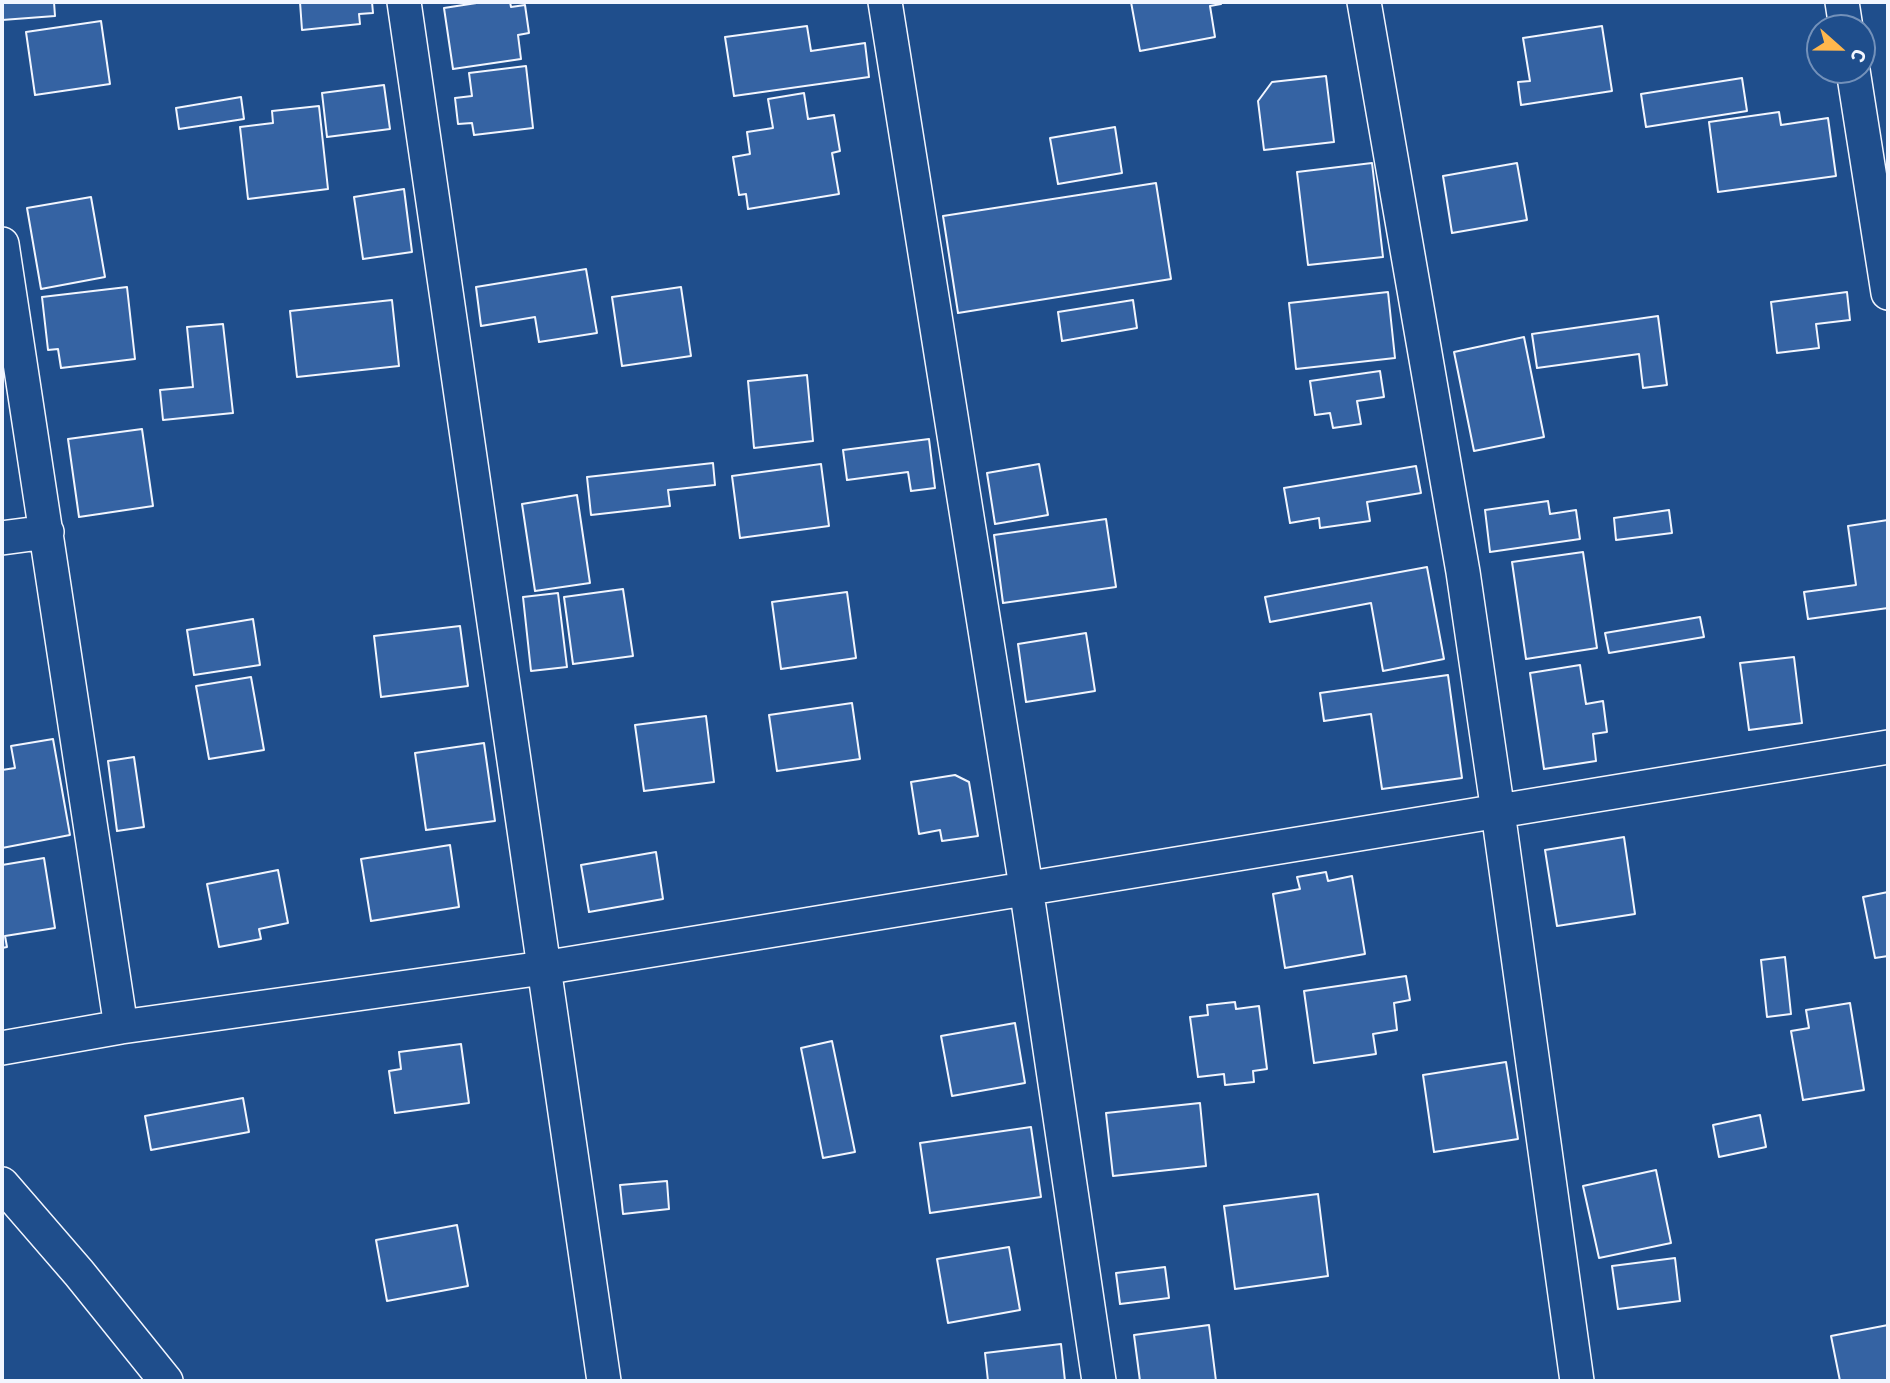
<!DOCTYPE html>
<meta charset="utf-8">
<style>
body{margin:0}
#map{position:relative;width:1890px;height:1383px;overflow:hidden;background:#1f4e8c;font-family:"IBM Plex Sans",sans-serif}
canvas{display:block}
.frame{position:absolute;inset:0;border:4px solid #f2f6ff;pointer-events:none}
.north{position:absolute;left:1806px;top:14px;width:70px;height:70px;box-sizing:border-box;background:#1f4e8c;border:2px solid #7391ba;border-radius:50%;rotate:111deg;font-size:19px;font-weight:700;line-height:28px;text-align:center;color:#f2f6ff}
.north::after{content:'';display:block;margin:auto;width:24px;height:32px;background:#ffb74d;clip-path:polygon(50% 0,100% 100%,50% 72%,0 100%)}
</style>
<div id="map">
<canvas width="1890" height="1383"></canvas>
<div class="frame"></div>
<div class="north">С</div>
</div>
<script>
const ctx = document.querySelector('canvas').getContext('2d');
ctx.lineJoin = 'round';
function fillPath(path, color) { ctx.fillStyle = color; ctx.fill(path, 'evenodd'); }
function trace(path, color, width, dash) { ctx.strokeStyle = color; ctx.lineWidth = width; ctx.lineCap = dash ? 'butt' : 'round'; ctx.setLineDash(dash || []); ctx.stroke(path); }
const building = new Path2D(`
 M2 2H54L55 16 2 20Z
 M300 2H372L373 13 359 14 360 24 302 30Z
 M483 2H510L511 7 525 5 529 33 518 35 521 59 453 69 444 8Z
 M1131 2H1221V4L1210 6 1215 37 1140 51Z
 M101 21 110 84 35 95 26 32Z
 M807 26 811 51 865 43 869 77 734 96 725 37Z
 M1602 26 1612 91 1521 105 1518 82 1530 81 1523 38Z
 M526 66 533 128 474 135 472 123 458 124 455 98 472 96 469 73Z
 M1326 76 1334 142 1264 150 1258 101 1272 82Z
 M1742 78 1747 111 1646 127 1641 94Z
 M384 85 390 129 327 137 322 93Z
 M804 93 808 119 834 115 840 151 832 153 839 194 748 209 746 194 739 195 733 157 750 154 747 132 773 128 768 99Z
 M241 97 244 119 179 129 176 108Z
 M319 106 328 189 248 199 240 127 273 123 272 111Z
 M1779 112 1781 125 1828 118 1836 176 1718 192 1709 122Z
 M1115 127 1122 173 1058 184 1050 138Z
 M1372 163 1383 257 1308 265 1297 172Z
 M1517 163 1527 220 1452 233 1443 176Z
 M1156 183 1171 279 958 313 943 216Z
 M404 189 412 252 363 259 354 197Z
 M91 197 105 277 41 289 27 208Z
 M586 269 597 333 539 342 535 317 481 326 476 287Z
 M127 287 135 359 61 368 58 349 48 350 42 297Z
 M681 287 691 356 622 366 612 297Z
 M1388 292 1395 358 1296 369 1289 303Z
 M1847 292 1850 320 1816 324 1819 348 1777 353 1771 302Z
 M392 300 399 366 297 377 290 311Z
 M1133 300 1137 328 1062 341 1058 312Z
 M1658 316 1667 385 1643 388 1639 354 1537 368 1532 334Z
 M223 324 233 413 163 420 160 390 193 387 187 327Z
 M1524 337 1544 437 1474 451 1454 352Z
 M1380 371 1384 397 1357 401 1361 424 1333 428 1330 413 1315 415 1310 381Z
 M807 375 813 441 754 448 748 381Z
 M142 429 153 506 79 517 68 439Z
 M929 439 935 488 911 491 908 472 847 480 843 450Z
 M713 463 715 485 668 490 670 506 591 515 587 477Z
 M821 464 829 526 740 538 732 476Z
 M1039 464 1048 515 995 524 987 473Z
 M1416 466 1421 493 1367 502 1370 521 1320 528 1319 518 1290 523 1284 488Z
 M577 495 590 583 535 591 522 504Z
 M1548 501 1550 514 1576 510 1580 539 1490 552 1485 510Z
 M1669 510 1672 533 1616 540 1614 518Z
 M1106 519 1116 587 1003 603 994 535Z
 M1888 520V608L1808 619 1804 592 1856 585 1848 526Z
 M1583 552 1597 648 1526 659 1512 562Z
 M1427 567 1444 659 1383 671 1371 603 1270 622 1265 597Z
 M623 589 633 656 573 664 564 597Z
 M847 592 856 658 781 669 772 602Z
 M558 593 567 667 531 671 523 597Z
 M1700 617 1704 637 1609 653 1605 633Z
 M253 619 260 665 194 675 187 630Z
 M460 626 468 686 381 697 374 636Z
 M1086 633 1095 691 1026 702 1018 644Z
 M1794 657 1802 723 1749 730 1740 663Z
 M1580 665 1586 704 1603 701 1607 732 1593 734 1596 761 1544 769 1530 673Z
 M1448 675 1462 778 1382 789 1371 714 1324 721 1320 693Z
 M251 677 264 750 209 759 196 686Z
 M852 703 860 759 777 771 769 715Z
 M706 716 714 782 644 791 635 725Z
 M53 739 70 835 2 848V770L15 768 11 746Z
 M484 743 495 821 426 830 415 753Z
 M134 757 144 827 117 831 108 761Z
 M955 775 969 782 978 836 942 841 940 830 919 834 911 782Z
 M1624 837 1635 914 1557 926 1545 850Z
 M450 845 459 907 371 921 361 859Z
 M656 852 663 899 589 912 581 865Z
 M44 858 55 928 5 936 7 947 2 948V865Z
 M278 870 288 923 259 929 261 939 219 947 207 884Z
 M1326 872 1328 881 1352 876 1365 954 1285 968 1273 894 1300 889 1297 877Z
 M1888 892V956L1875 958 1863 897Z
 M1785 957 1791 1014 1767 1017 1761 960Z
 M1406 976 1410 1000 1394 1003 1397 1030 1373 1034 1376 1054 1314 1063 1304 991Z
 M1235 1002 1236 1009 1259 1006 1267 1069 1253 1071 1254 1082 1225 1085 1224 1074 1198 1077 1190 1017 1208 1015 1207 1005Z
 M1850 1003 1864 1090 1803 1100 1791 1031 1809 1028 1806 1010Z
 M1015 1023 1025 1083 952 1096 941 1036Z
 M832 1041 855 1152 823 1158 801 1048Z
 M461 1044 469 1103 395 1113 389 1071 401 1069 399 1052Z
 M1506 1062 1518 1139 1434 1152 1423 1075Z
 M243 1098 249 1132 151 1150 145 1116Z
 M1200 1103 1206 1166 1113 1176 1106 1113Z
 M1760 1115 1766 1147 1719 1157 1713 1125Z
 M1031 1127 1041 1197 930 1213 920 1143Z
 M1656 1170 1671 1243 1599 1258 1583 1186Z
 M667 1181 669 1209 623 1214 620 1185Z
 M1318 1194 1328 1276 1235 1289 1224 1206Z
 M457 1225 468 1286 387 1301 376 1240Z
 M1009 1247 1020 1310 948 1323 937 1259Z
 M1675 1258 1680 1301 1618 1309 1612 1266Z
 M1165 1267 1169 1298 1120 1304 1116 1273Z
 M1209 1325 1216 1381H1140L1134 1335Z
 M1888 1325V1381H1840L1831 1336Z
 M1061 1344 1065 1381H988L985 1353Z`);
fillPath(building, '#3563a3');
trace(building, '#f2f6ff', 2);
const minor = new Path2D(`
 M404 2 604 1381
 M885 2 1026 887 1099 1381
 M1364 2 1463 572 1498 812 1577 1381
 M1842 2 1846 28
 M1853 70 1888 293
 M2 244 121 1027
 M2 538 47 532
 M2 1048 121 1027 543 968 1888 747
 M2 1184 79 1273 166 1381`);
trace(minor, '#f2f6ff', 36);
trace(minor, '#1f4e8c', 33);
</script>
